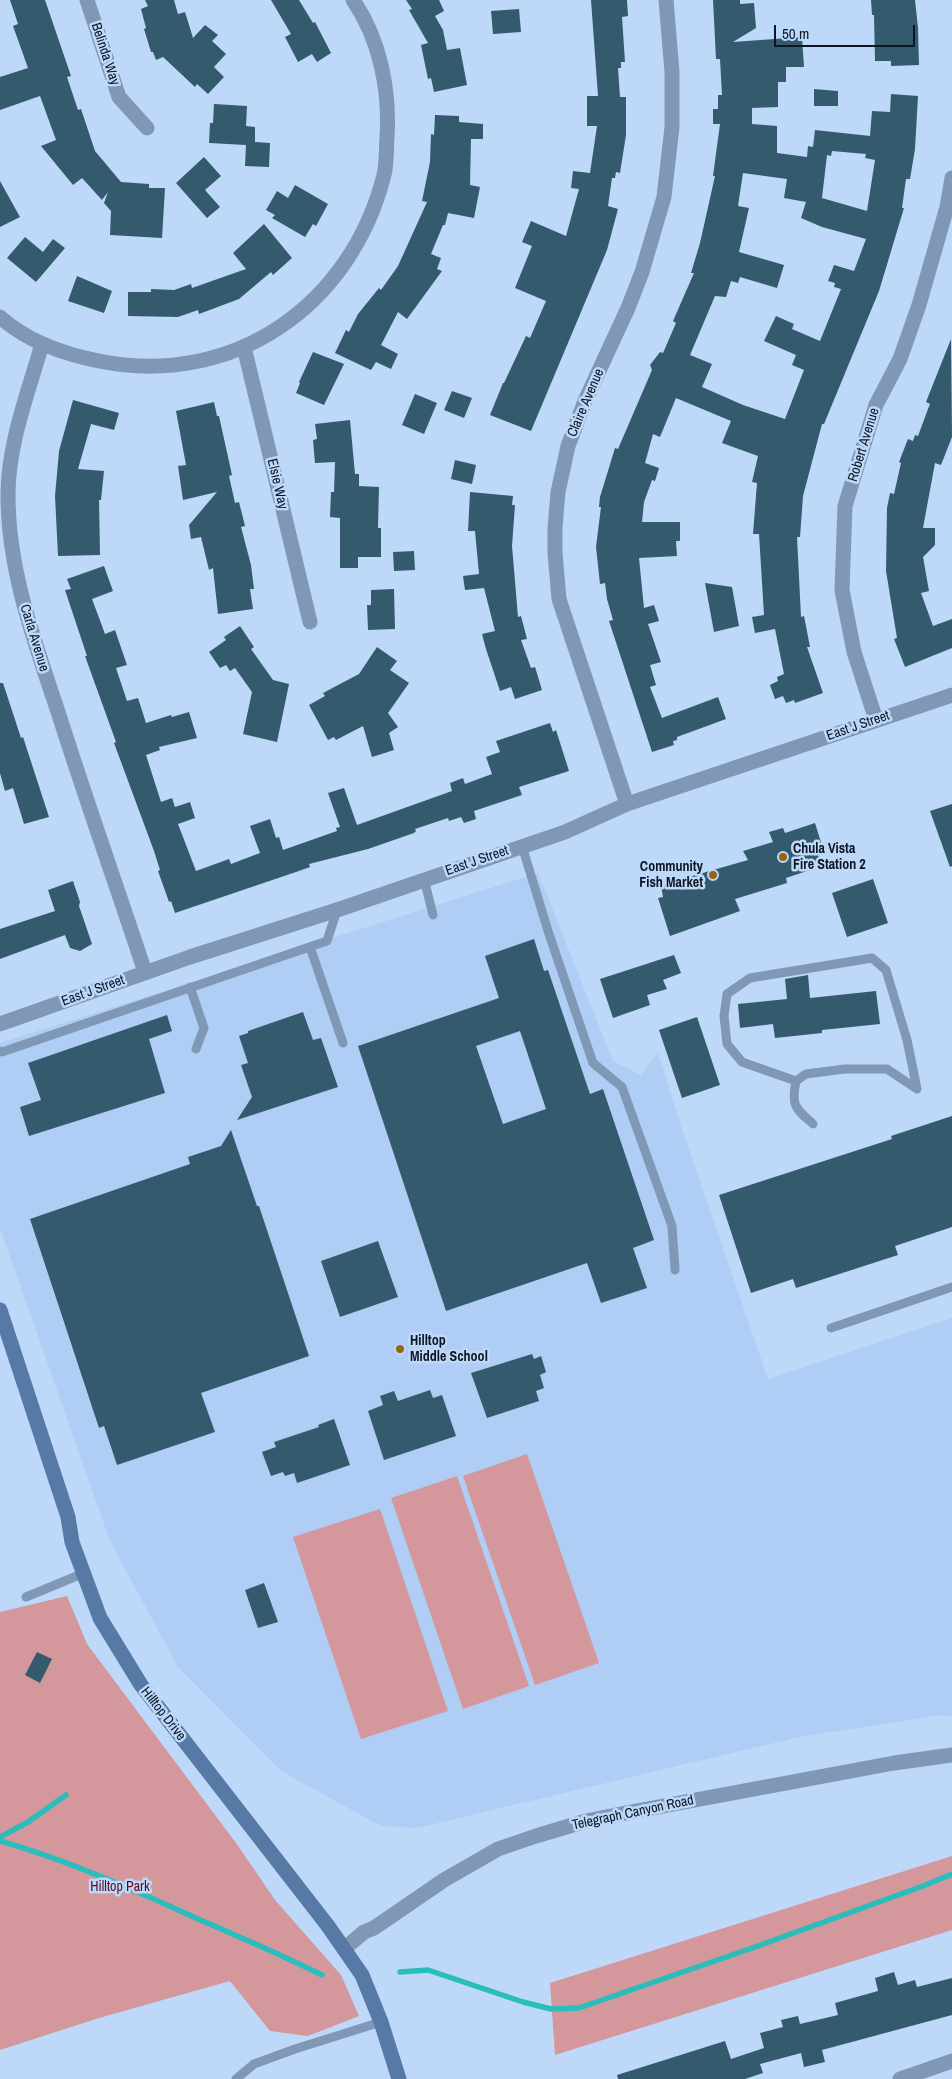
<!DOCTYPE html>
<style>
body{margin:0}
#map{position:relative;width:952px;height:2079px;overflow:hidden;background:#bdd8f9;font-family:"Archivo Narrow",sans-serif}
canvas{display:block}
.scale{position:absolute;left:774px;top:25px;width:141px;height:22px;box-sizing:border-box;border:2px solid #0d1622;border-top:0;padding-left:6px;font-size:15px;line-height:18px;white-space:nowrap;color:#0d1622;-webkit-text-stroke:4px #bdd8f9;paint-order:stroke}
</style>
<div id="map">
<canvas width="952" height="2079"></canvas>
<div class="scale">50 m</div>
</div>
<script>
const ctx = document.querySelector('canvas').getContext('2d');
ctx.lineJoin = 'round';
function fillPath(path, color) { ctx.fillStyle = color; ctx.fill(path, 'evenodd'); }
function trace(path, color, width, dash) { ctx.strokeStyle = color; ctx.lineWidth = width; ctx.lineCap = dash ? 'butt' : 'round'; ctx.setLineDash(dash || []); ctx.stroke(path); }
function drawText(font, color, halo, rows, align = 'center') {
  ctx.font = font + ' "Archivo Narrow",sans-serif'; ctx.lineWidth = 5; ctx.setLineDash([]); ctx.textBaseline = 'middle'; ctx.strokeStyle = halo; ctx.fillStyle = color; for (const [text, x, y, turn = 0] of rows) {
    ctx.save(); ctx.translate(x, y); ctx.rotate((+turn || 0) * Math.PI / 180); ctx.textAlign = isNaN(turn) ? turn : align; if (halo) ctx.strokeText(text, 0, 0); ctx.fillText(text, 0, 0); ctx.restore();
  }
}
fillPath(new Path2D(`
 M538 873 613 1061 641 1075 658 1053 682 1129 768 1379 952 1318V1716L942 1715 799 1737 417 1828 381 1826 281 1771 178 1667 110 1541 0 1228V1043Z`), '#afcdf5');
fillPath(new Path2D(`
 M527 1454 599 1663 535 1685 463 1476Z
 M457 1476 529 1686 463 1709 391 1498Z
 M380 1509 448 1711 361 1739 293 1537Z
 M67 1596 87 1644 236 1843 275 1900 341 1975 359 2016 308 2036 270 2031 230 1981 99 2018 0 2050V1612Z
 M952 1856V1930L555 2055 550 1983Z`), '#d4979c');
trace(new Path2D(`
 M0 1837 28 1822 66 1795
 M0 1841C74 1862 142 1894 212 1925 249 1941 286 1957 322 1975
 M400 1972 428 1970 523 2002 551 2009 579 2008 755 1947 923 1886 952 1874`), '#2abdbc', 5.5);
fillPath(new Path2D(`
 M10 0H45L71 76 67 77 78 110 81 109 95 151 121 182 149 184V188H165L162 238 110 235 111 211 104 203 108 192 102 200 82 178 73 185 41 146 56 140 40 96 0 110V77L28 68 13 26 18 24Z
 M145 0H174L178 14 185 12 193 38 205 25 218 35 212 41 226 54 214 67 224 77 208 94 197 84 195 87 163 57 156 60 153 52H151L144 29 146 28 141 9 148 6Z
 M271 0H299L313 23 315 22 331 53 317 62 312 54 298 62 285 37 291 34Z
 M406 0H439L444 11 435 16 443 30 447 50 460 48 467 85 434 92 431 78 428 79 421 45 428 43 409 10 412 9Z
 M591 0H627L628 16 622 17 625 62H621V68H618L620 97H626V135L620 173 616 172 615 178H612L608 206 618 209 607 250 531 431 490 415 503 383H504L526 336 530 338 546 301 515 288 532 246 522 242 531 221 566 236 579 189 571 188 573 171 590 173 597 126H587V96H598Z
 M713 0H740V4L754 3 756 28 733 42 802 37 804 67H786V82H778V107L752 108V124L777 126V153L807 157 808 146 813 147 815 130 870 136 872 111 890 112 891 94 918 96 915 149 910 179H906L902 208H904L879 291 824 424H822L803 496 800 537H797L801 617 804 616 810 647H807L823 693 795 703 794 700 786 703 783 696 775 699 770 685 778 681 777 677 784 674 775 629 755 633 752 617 764 615 759 534H753L757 483 752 482 758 456 722 443 731 421 676 398 660 437 653 434 645 463 659 468 655 481 652 480 644 502 642 522H680V541H676L677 556 639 558 644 608 654 605 659 621 648 624 661 662 650 665 656 685 650 687 662 718 718 697 726 719 677 737V740L673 741 674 745 652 752 609 621 613 620 607 599 605 583 600 584 596 547 601 507H599L600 497 615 448 618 449 652 370 650 365 660 352 663 353 676 323 673 321 694 273H691L700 243 715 176H713L720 124H713V109H718V95H722L720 59H716ZM832 151 866 154 865 158 875 160 867 211 822 198 827 155 831 156ZM743 173 787 179 784 198 806 202 801 218 822 227 866 239 854 271 834 265 828 281 835 283 834 287 841 289 820 341 792 329 794 324 776 316 764 341 796 355 792 365 804 370 785 419 743 405 702 387 712 364 690 355 715 296 726 297 731 281 738 283 740 277 777 288 784 265 739 252 749 208 738 206Z
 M871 0H915L918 28 919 65 891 66V61H875L874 15H872Z
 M519 9 521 32 493 34 491 11Z
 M814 89 838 91V106H814Z
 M214 104 247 106 246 126 255 127V142L270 143 269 167 245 166 246 145 209 143 210 123H213Z
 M435 115 459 116V122L483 124V139H471L470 185 480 187 474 218 448 213 445 225H443L431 254 441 258 437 269 442 271 407 319 398 312 381 345 398 354 391 369 376 362 371 370 335 353 346 330 349 332 358 314 379 288 381 290 398 266 427 202 422 201 430 162 431 134 434 135Z
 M204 157 221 176 205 190 220 207 207 218 176 183Z
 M0 181 20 217 0 227Z
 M295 185 328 204 316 226 313 224 305 237 272 218 275 215 266 210 277 191 288 198Z
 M264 224 292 258 273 275 271 272 239 299 199 314 198 310 178 317 128 316V292H151V289L174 290 191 284 192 288 246 269 233 253Z
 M25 237 43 252 53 239 65 248 36 282 7 258Z
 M77 276 112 291 104 313 68 301Z
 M951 339 952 437 941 465 935 463 923 528H935V545L923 557 929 591 921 593 933 626 952 619V648L905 667 894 639 897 638 886 571 887 508 890 493 894 494 901 463 899 462 908 439 913 441 915 435 918 436 928 409 930 404 926 402Z
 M313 352 344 364 324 405 296 393 300 383 299 382Z
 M452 391 472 398 464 418 444 410Z
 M415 394 437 403 424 434 402 425Z
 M73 400 119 413 114 430 91 424 78 469 104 471 101 500H99L100 555 58 556 55 496 59 451Z
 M214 402 217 416H219L232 475 229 476 235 503 239 502 245 526 241 527 251 565 254 589H250L253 609 218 614 213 568 209 570 201 537 191 539 189 525 217 492 183 500 178 466 186 465 176 411Z
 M350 420 355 474H359V486L379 487 378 528H381V557H358V568H340V518L330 517 331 492H334L335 462 315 463 313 440 317 439 315 424Z
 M455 460 476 465 472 484 451 479Z
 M470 492 513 496 512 505H515L512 546 518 617 521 616 527 639 521 640 531 668 535 667 542 690 515 699 511 687 500 691 486 649 482 634 495 631 484 588 465 590 463 576 479 574 475 531H468Z
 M414 551 415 570 394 571 393 552Z
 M104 566 113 591 92 599 105 634 115 630 127 665 116 668 127 701 138 698 146 723 171 715 172 717 189 712 197 738 159 747 160 750 146 755 161 802 172 798 175 807 190 802 195 818 178 824 196 871 229 859 231 864 260 853 250 826 270 819 276 838 279 837 283 850 337 831 336 828 340 827 328 793 344 788 357 825 452 791 450 783 463 778 465 784 492 774 486 757 500 752 496 741 550 723 553 732 556 730 569 771 519 787 522 795 474 811 476 819 464 823 461 817 449 821 448 818 415 829 416 831 414 833 368 849 309 864 310 867 296 872 175 913 171 901 169 902 158 871 160 870 154 851 114 743 116 742 85 656H87L65 590 71 589 67 579Z
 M705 583 732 587 739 626 714 632Z
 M394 589 395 629 368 630 367 605H371V590Z
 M240 626 254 647 251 649 273 680 289 684 277 742 243 734 252 692 235 668 230 671 226 665 220 668 209 652 226 640 224 637Z
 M377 647 397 661 390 670 409 683 388 713 398 727 389 733 394 750 372 757 363 726 336 740 334 737 328 740 309 705 325 696 323 693 359 674Z
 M0 683H3L21 738 23 737 49 817 24 824 13 788 5 791 0 773Z
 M952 804V866L950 867 930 811Z
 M815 823 824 852 818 855 822 866 786 878 787 883 735 899 740 911 670 936 658 898 663 897 661 885 748 860 743 851 773 842 769 832 783 828 785 833Z
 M873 879 888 923 847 937 832 893Z
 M73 881 80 902 79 906 92 944 80 951 70 948 65 935 0 959V929L55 911 48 890Z
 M534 939 544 971 548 970 590 1094 603 1089 654 1240 633 1248 647 1288 601 1303 587 1263 446 1311 358 1046 499 998 485 956ZM520 1031 546 1109 503 1124 476 1046Z
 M674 955 681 973 663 980 667 989 647 995 650 1005 613 1018 600 979Z
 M808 975 810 998 876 991 880 1024 822 1030V1033L775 1038 773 1024 740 1028 738 1004 787 999 785 979Z
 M303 1012 313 1040 321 1038 338 1087 237 1120 252 1097 241 1065 248 1063 239 1036 248 1033V1031Z
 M167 1015 172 1031 149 1039 165 1093 29 1136 20 1107 41 1100 28 1063Z
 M697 1017 720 1085 682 1098 659 1030Z
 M952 1116V1227L895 1246 898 1255 796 1288 793 1279 751 1293 719 1195 892 1139 891 1136Z
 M231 1130 257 1206H259L309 1356 201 1393 215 1432 117 1465 104 1426 99 1428 30 1219 190 1164 188 1157 221 1146Z
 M378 1241 398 1297 340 1317 321 1261Z
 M532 1354 534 1359 541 1356 546 1372 540 1375 544 1388 536 1391 539 1401 487 1418 471 1373Z
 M430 1390 433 1398 442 1395 456 1436 384 1460 368 1411 383 1405 380 1396 394 1391 398 1401Z
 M334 1419 350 1465 297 1483 294 1473 285 1476 283 1472 271 1476 262 1452 276 1447 274 1442 319 1427 318 1425Z
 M264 1583 278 1622 258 1628 245 1590Z
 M37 1652 52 1659 40 1683 25 1675Z
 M894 1972 898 1985 915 1980 917 1987 952 1978V2015L822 2050 825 2062 804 2067 801 2053 760 2064 763 2073 745 2079H618L617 2075 725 2041 731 2059 764 2048 760 2033 783 2027 781 2020 798 2016 800 2024 838 2015 835 2003 878 1991 875 1978Z`), '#345a6e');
trace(new Path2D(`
 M522 846 549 934 593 1063 622 1087 672 1226 675 1270
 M424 879 433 915
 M310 947 343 1043
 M190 987 204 1028 196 1049
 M0 1051 2 1052 327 941 337 910
 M796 1081 742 1062 727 1044 724 1016 727 994 750 978 872 958 886 970 907 1040 917 1089 887 1069H845L806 1074 796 1081C791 1106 795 1108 813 1124
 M831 1328 952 1287
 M26 1597 84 1573
 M236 2079 254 2064 295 2049 381 2022`), '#8098b6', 9);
trace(new Path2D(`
 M87 0 119 97 147 128
 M0 317C28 342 63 354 99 361 233 388 351 306 384 175 387 163 386 149 387 137 390 91 380 39 353 0
 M42 344C28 393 8 444 8 495 8 573 36 645 60 718 87 803 117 887 145 972
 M244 347 310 622
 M900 2079 952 2061`), '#8098b6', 15);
trace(new Path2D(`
 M876 720 854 652 842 590 845 506 876 405 900 359 919 305 947 207 952 178
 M627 804 559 599 555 553V528L558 492 568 446 585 401 628 308 642 272 664 197 672 127V72L666 0
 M0 1024 190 957 337 910 565 832 627 804 952 695
 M344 1949 364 1932 374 1928 444 1880 498 1849 536 1836 586 1821 631 1812 894 1763 952 1755`), '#8098b6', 15);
trace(new Path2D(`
 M0 1310 68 1517 72 1542 100 1618 141 1685 328 1926 362 1975 381 2022 399 2079`), '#5679a5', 15);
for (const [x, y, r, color] of [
 [783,857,5,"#956514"],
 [713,875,5,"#956514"],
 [400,1349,5,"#956514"]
]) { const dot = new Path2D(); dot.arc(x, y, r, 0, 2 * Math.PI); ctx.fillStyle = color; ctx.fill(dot); trace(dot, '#bdd8f9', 2); }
drawText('14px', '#0d1622', '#bdd8f9', [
 ["Belinda Way",105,54,72],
 ["Claire Avenue",586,403,-67],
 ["Robert Avenue",864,445,-73],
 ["Elsie Way",277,484,77],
 ["Carla Avenue",34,638,73],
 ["East J Street",858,726,-19],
 ["East J Street",477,861,-19],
 ["East J Street",93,991,-20],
 ["Hilltop Drive",163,1714,52],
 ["Telegraph Canyon Road",633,1813,-12]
]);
drawText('bold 14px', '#0d1622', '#bdd8f9', [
 ["Chula Vista",793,849],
 ["Fire Station 2",793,865],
 ["Community",703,867,"right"],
 ["Fish Market",703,883,"right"],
 ["Hilltop",410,1341],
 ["Middle School",410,1357]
], 'left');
drawText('14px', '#600a1f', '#bdd8f9', [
 ["Hilltop Park",120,1887]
]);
</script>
